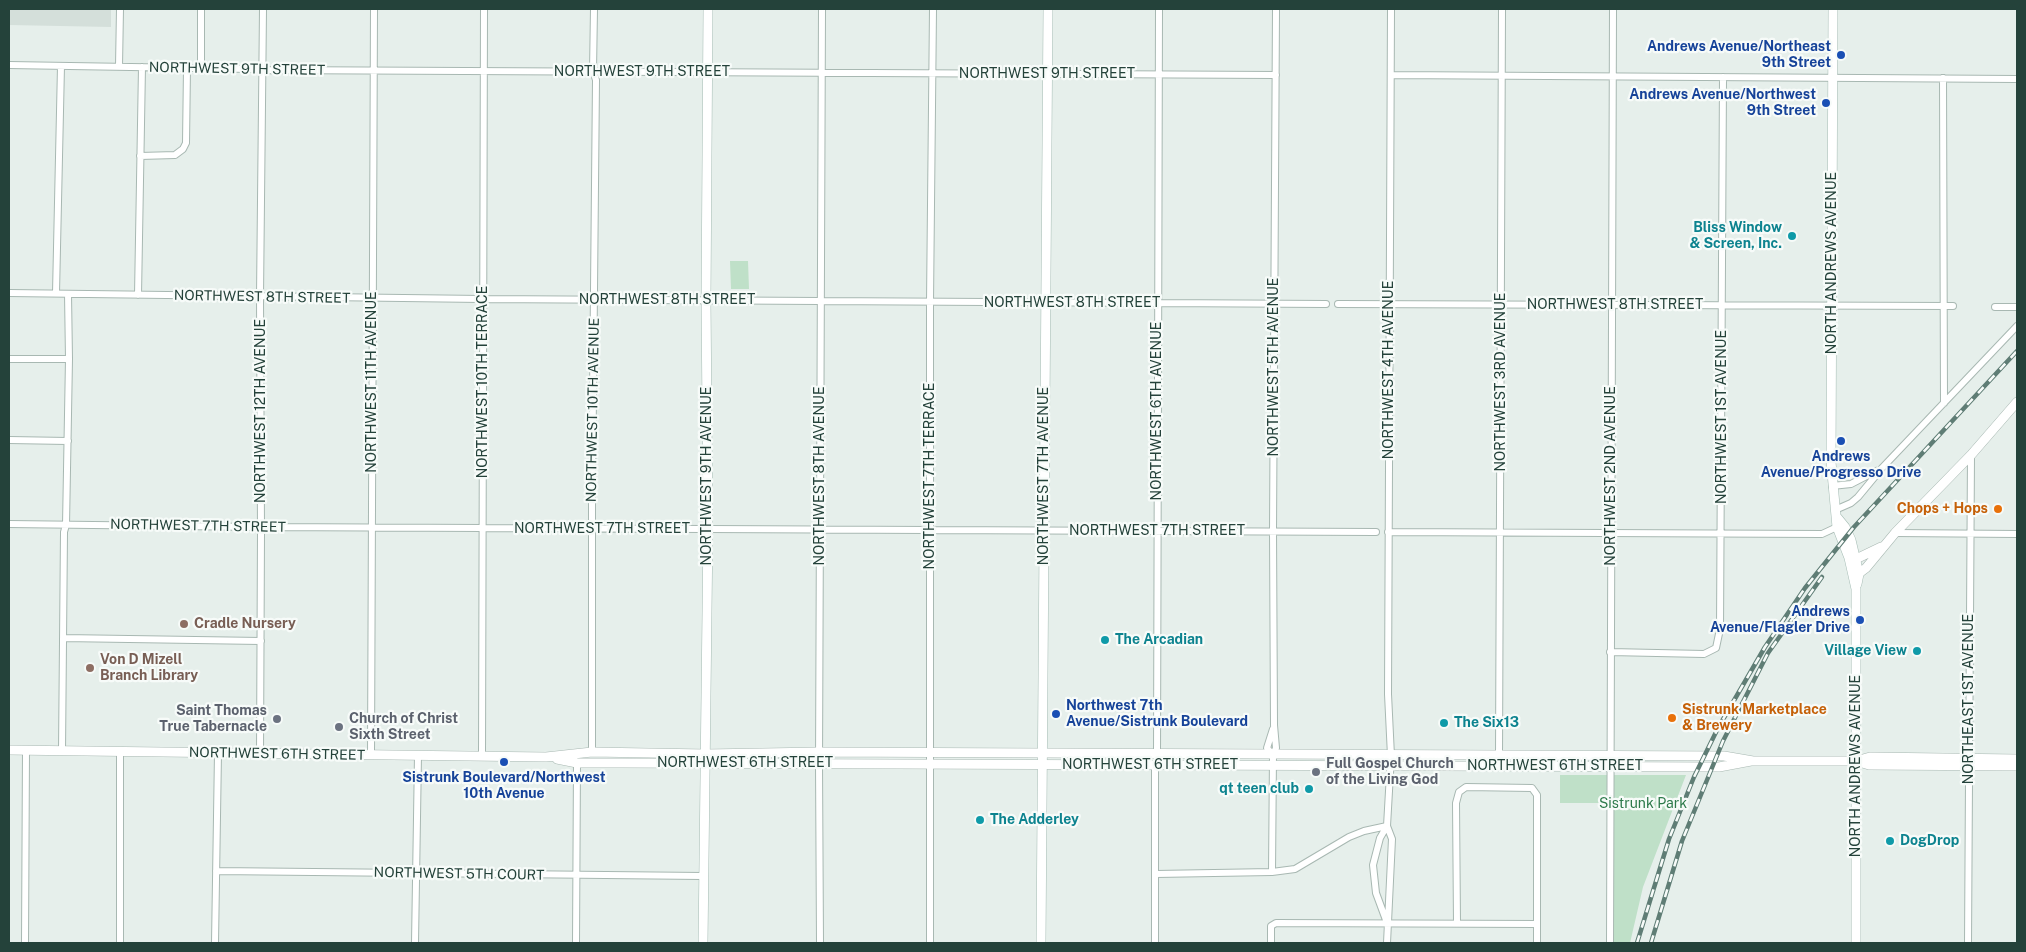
<!DOCTYPE html>
<html>
<head>
<meta charset="utf-8">
<style>
	body { margin:0 }
	#map { position:relative; width:2026px; height:952px; overflow:hidden; background:#e6efeb; font-family:"Public Sans",sans-serif }
	canvas { display:block }
	.frame { position:absolute; inset:0; border:10px solid #24423a; pointer-events:none }
</style>
</head>
<body>
<div id="map">
<canvas width="2026" height="952"></canvas>
<div class="frame"></div>
</div>
<script>
const ctx = document.querySelector('canvas').getContext('2d');
ctx.lineJoin = 'round';
function paint(path, color) { ctx.fillStyle = color; ctx.fill(path, 'evenodd'); }
const shape = rows => new Path2D(rows.map(r => 'M' + r).join(''));
function strokePath(path, color, width, dash) { ctx.strokeStyle = color; ctx.lineWidth = width; ctx.lineCap = dash ? 'butt' : 'round'; ctx.setLineDash(dash || []); ctx.stroke(path); }
function label(font, color, halo, rows, align = 'center') {
  ctx.font = font + ' "Public Sans",sans-serif'; ctx.lineWidth = 4.5; ctx.setLineDash([]); ctx.textBaseline = 'middle'; ctx.strokeStyle = halo; ctx.fillStyle = color; for (const [text, x, y, turn = 0] of rows) {
    ctx.save(); ctx.translate(x, y); ctx.rotate((+turn || 0) * Math.PI / 180); ctx.textAlign = isNaN(turn) ? turn : align; if (halo) ctx.strokeText(text, 0, 0); ctx.fillText(text, 0, 0); ctx.restore();
  }
}
const built = shape([
	[9,9,111,9,111,27,9,25]
]);
const green = shape([
	[730,261,748,261,749,289,731,289],
	[1560,775,1686,775,1643,887,1630,943,1612,943,1614,803,1560,803]
]);
const minor = shape([
	[201,9,201,68],
	[9,65,252,69,263,70,1276,75],
	[119,66,120,9],
	[1391,75,2017,79],
	[1943,78,1944,403],
	[140,156,175,155,183,149,186,143,187,68],
	[9,293,482,299,1326,304],
	[56,293,61,66],
	[138,295,142,67],
	[1338,304,1953,306],
	[1995,307,2017,307],
	[9,359,69,359],
	[9,440,68,441],
	[1832,486,1851,484,1876,471],
	[1835,510,1851,503,1858,497,1882,468,2017,326],
	[9,524,261,527,1376,532],
	[1388,532,1822,534,1837,527],
	[1895,533,2017,534],
	[63,638,261,641],
	[1610,652,1704,654,1716,648,1720,629,1723,77],
	[62,751,64,532,66,525,69,359,68,294],
	[592,752,592,499,596,80,593,71,594,9],
	[260,753,261,533,260,296,263,9],
	[1157,754,1159,9],
	[371,755,374,9],
	[1273,755,1267,748,1273,729],
	[1499,755,1502,9],
	[482,756,484,9],
	[216,871,703,876],
	[1272,872,1273,755,1276,748,1274,725,1273,531,1276,9],
	[1156,874,1272,872,1295,869,1349,837,1364,831,1387,826],
	[1386,920,1376,893,1373,865,1380,838,1387,826],
	[1457,923,1456,803,1459,792,1466,787,1532,788,1537,795,1537,943],
	[25,943,26,750],
	[120,943,120,752],
	[215,943,218,753],
	[415,943,418,755],
	[576,943,577,763],
	[820,943,819,764,822,9],
	[930,943,930,302,933,9],
	[1155,943,1155,765],
	[1271,943,1271,926,1276,923,1537,924],
	[1387,943,1392,839,1387,826,1391,756,1388,694,1391,9],
	[1610,943,1613,9],
	[1968,943,1971,455]
]);
const tertiary = shape([
	[1856,559,1881,547],
	[1854,577,1866,568,1895,533,1971,455,2017,402],
	[9,750,546,757,592,752,706,754,819,752,1724,756,1753,761,1856,761,1870,757,2017,759],
	[557,759,577,763,622,763,1719,767,1751,761],
	[1856,761,1869,765,2017,766]
]);
const secondary = shape([
	[1833,9,1831,462,1837,527,1849,558,1856,589,1856,943],
	[1836,516,1845,527,1851,540,1859,574,1857,584],
	[703,943,708,529,706,300,708,9],
	[1041,943,1048,9]
]);
const rail = shape([
	[1637,943,1669,839,1694,777,1718,728,1765,647,1805,588,1854,527,2017,351],
	[1651,943,1682,841,1723,741,1768,653,1822,577]
]);
const markers = [
	[1841,55,5,"#1a4fb4"],
	[1826,103,5,"#1a4fb4"],
	[1792,236,5,"#0f9aa8"],
	[1841,441,5,"#1a4fb4"],
	[1998,509,5,"#e8710a"],
	[1860,620,5,"#1a4fb4"],
	[184,624,5,"#8d6e63"],
	[1105,640,5,"#0f9aa8"],
	[1917,651,5,"#0f9aa8"],
	[90,668,5,"#8d6e63"],
	[1056,714,5,"#1a4fb4"],
	[1672,718,5,"#e8710a"],
	[277,719,5,"#6b7280"],
	[1444,723,5,"#0f9aa8"],
	[339,727,5,"#6b7280"],
	[504,762,5,"#1a4fb4"],
	[1316,772,5,"#6b7280"],
	[1309,789,5,"#0f9aa8"],
	[980,820,5,"#0f9aa8"],
	[1890,841,5,"#0f9aa8"]
];
const transitNames = [
	["Andrews Avenue/Northeast",1831,47],
	["9th Street",1831,63],
	["Andrews Avenue/Northwest",1816,95],
	["9th Street",1816,111],
	["Andrews",1841,457,"center"],
	["Avenue/Progresso Drive",1841,473,"center"],
	["Andrews",1850,612],
	["Avenue/Flagler Drive",1850,628],
	["Northwest 7th",1066,706,"left"],
	["Avenue/Sistrunk Boulevard",1066,722,"left"],
	["Sistrunk Boulevard/Northwest",504,778,"center"],
	["10th Avenue",504,794,"center"]
];
const streetNames = [
	["NORTHWEST 9TH STREET",237,69,1],
	["NORTHWEST 9TH STREET",642,72],
	["NORTHWEST 9TH STREET",1047,74],
	["NORTH ANDREWS AVENUE",1832,263,-90],
	["NORTHWEST 8TH STREET",262,297,1],
	["NORTHWEST 8TH STREET",667,300],
	["NORTHWEST 8TH STREET",1072,303],
	["NORTHWEST 8TH STREET",1615,305],
	["NORTHWEST 5TH AVENUE",1274,367,-90],
	["NORTHWEST 4TH AVENUE",1389,370,-90],
	["NORTHWEST 11TH AVENUE",372,382,-90],
	["NORTHWEST 10TH TERRACE",483,382,-90],
	["NORTHWEST 3RD AVENUE",1501,382,-90],
	["NORTHWEST 10TH AVENUE",593,410,-89],
	["NORTHWEST 12TH AVENUE",261,411,-90],
	["NORTHWEST 6TH AVENUE",1157,411,-90],
	["NORTHWEST 1ST AVENUE",1722,417,-90],
	["NORTHWEST 9TH AVENUE",707,476,-90],
	["NORTHWEST 8TH AVENUE",820,476,-90],
	["NORTHWEST 7TH TERRACE",930,476,-90],
	["NORTHWEST 7TH AVENUE",1044,476,-90],
	["NORTHWEST 2ND AVENUE",1611,476,-90],
	["NORTHWEST 7TH STREET",198,526,1],
	["NORTHWEST 7TH STREET",602,529],
	["NORTHWEST 7TH STREET",1157,531],
	["NORTHEAST 1ST AVENUE",1969,699,-90],
	["NORTHWEST 6TH STREET",277,754,1],
	["NORTHWEST 6TH STREET",745,763],
	["NORTHWEST 6TH STREET",1150,765],
	["NORTHWEST 6TH STREET",1555,766],
	["NORTH ANDREWS AVENUE",1856,766,-90],
	["NORTHWEST 5TH COURT",459,874,1]
];
const cultureNames = [
	["Bliss Window",1782,228,"right"],
	["& Screen, Inc.",1782,244,"right"],
	["The Arcadian",1115,640],
	["Village View",1907,651,"right"],
	["The Six13",1454,723],
	["qt teen club",1299,789,"right"],
	["The Adderley",990,820],
	["DogDrop",1900,841]
];
const foodNames = [
	["Chops + Hops",1988,509],
	["Sistrunk Marketplace",1682,710,"left"],
	["& Brewery",1682,726,"left"]
];
const educationNames = [
	["Cradle Nursery",194,624],
	["Von D Mizell",100,660],
	["Branch Library",100,676]
];
const worshipNames = [
	["Saint Thomas",267,711,"right"],
	["True Tabernacle",267,727,"right"],
	["Church of Christ",349,719],
	["Sixth Street",349,735],
	["Full Gospel Church",1326,764],
	["of the Living God",1326,780]
];
const parkNames = [
	["Sistrunk Park",1643,804]
];
paint(built, '#d4dfda');
paint(green, '#bfe0c8');
strokePath(minor, '#a8b8b2', 8);
strokePath(tertiary, '#a8b8b2', 10);
strokePath(secondary, '#a4bbb3', 10);
strokePath(minor, '#fff', 6);
strokePath(tertiary, '#fff', 9);
strokePath(secondary, '#fff', 9);
strokePath(rail, '#5f7d75', 4.5);
strokePath(rail, '#f7fbf9', 2.5, [8]);
for (const [x, y, r, color] of markers) { const dot = new Path2D(); dot.arc(x, y, r, 0, 2 * Math.PI); ctx.fillStyle = color; ctx.fill(dot); strokePath(dot, '#f7fbf9', 2); }
label('bold 14px', '#164399', '#f7fbf9', transitNames, 'right');
label('14px', '#24423a', '#f7fbf9', streetNames);
label('bold 14px', '#0d838f', '#f7fbf9', cultureNames, 'left');
label('bold 14px', '#c56008', '#f7fbf9', foodNames, 'right');
label('bold 14px', '#785e54', '#f7fbf9', educationNames, 'left');
label('bold 14px', '#5b616d', '#f7fbf9', worshipNames, 'left');
label('14px', '#2d7a4b', '#f7fbf9', parkNames);
</script>
</body>
</html>
